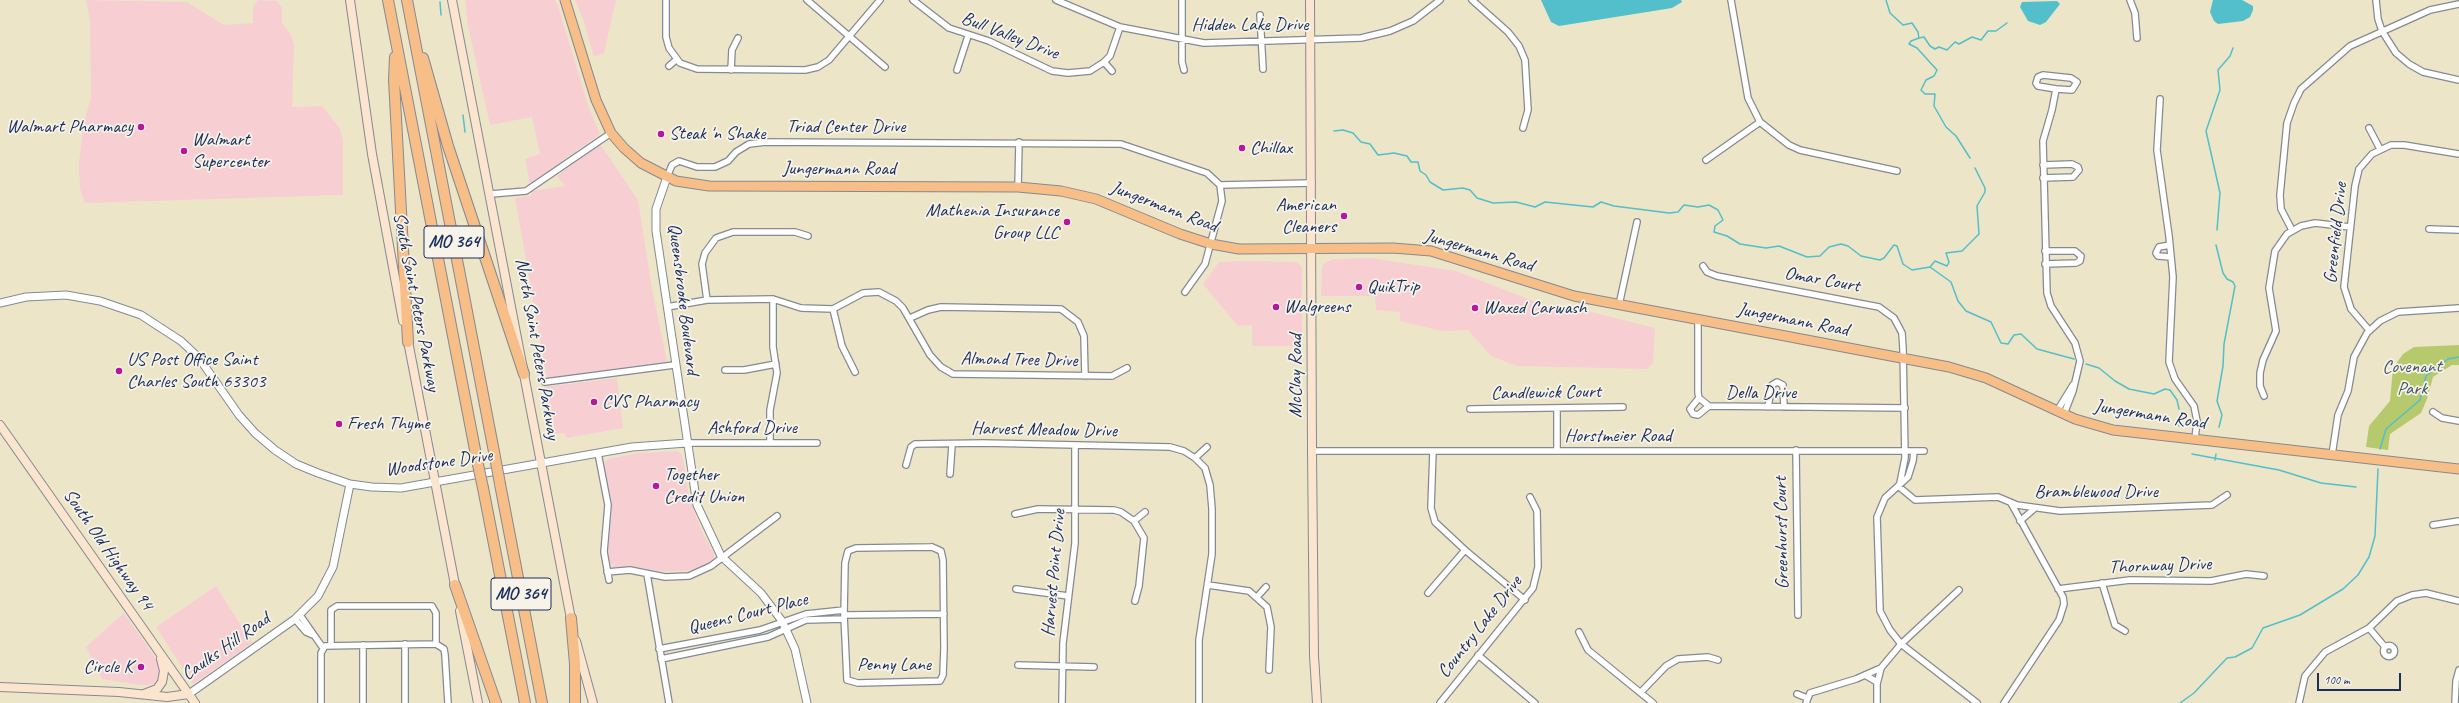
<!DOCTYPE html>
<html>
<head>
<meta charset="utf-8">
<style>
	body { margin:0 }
	#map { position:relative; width:2459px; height:703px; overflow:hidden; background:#ede5c8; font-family:Caveat,sans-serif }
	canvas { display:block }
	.scale { position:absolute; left:2317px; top:673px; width:84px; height:18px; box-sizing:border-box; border:2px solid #1b2f5e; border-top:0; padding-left:5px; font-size:12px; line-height:14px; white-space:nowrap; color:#1b2f5e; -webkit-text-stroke:3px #f7f3e8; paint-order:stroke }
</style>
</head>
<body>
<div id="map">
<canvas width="2459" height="703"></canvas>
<div class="scale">100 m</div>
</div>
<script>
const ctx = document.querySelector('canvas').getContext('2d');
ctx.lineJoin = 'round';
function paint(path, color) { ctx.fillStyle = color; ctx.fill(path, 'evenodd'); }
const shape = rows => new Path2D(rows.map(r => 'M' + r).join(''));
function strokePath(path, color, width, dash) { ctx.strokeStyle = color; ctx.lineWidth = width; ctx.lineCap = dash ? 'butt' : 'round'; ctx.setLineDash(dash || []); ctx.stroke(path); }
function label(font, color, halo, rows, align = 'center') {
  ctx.font = font + ' Caveat,sans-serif'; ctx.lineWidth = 3.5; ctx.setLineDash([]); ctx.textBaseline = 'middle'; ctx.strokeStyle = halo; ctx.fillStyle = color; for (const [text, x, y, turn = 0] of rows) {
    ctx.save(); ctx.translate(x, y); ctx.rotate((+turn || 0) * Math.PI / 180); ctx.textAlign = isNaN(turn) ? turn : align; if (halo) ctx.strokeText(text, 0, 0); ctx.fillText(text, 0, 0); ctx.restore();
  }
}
const built = shape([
	[86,0,187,2,224,25,253,23,253,7,258,0,277,1,282,8,282,23,290,33,294,44,292,107,322,106,339,127,343,139,343,195,85,203,80,189,79,164,83,125,91,98,90,21],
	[465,0,555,0,558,6,589,108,600,134,530,184,525,159,540,154,532,117,490,125,468,26],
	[575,0,616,0,604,53,594,57,584,22],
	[600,144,638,200,652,289,667,361,547,379,515,198,531,196,532,191,565,186,557,176],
	[1371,258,1456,271,1541,304,1587,311,1655,328,1653,363,1647,369,1517,366,1491,356,1468,330,1442,331,1400,321,1400,312,1376,310,1375,296,1321,296,1322,266,1325,263,1333,259],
	[1246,261,1297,262,1302,267,1302,342,1297,346,1252,346,1252,325,1238,326,1203,284,1219,262],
	[617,378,623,428,567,438,564,433,550,434,544,387],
	[677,451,682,454,689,497,703,534,714,553,714,559,698,569,683,571,658,571,639,567,615,567,610,564,608,555,612,504,604,464,608,459,638,453],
	[216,586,252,643,193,684,156,627],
	[124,613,159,663,161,675,157,684,140,685,102,679,86,647]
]);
const green = shape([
	[2459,345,2459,365,2452,365,2433,377,2427,399,2421,413,2390,434,2388,450,2366,447,2369,426,2390,401,2393,368,2403,354,2414,347]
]);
const water = shape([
	[1541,0,1681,0,1682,2,1672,8,1559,26,1551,22],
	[2213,0,2242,0,2253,6,2253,10,2250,17,2243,21,2218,24,2214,21,2210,12],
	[2057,1,2060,4,2046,22,2040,25,2028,21,2020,7,2022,2]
]);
const stream = shape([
	[1886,0,1890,13,1903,25,1912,23,1918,32,1919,38,1911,41,1909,44,1917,48,1937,70,1934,76,1926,80,1921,90,1925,94,1935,94,1934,106,1946,127,1956,136,1970,158],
	[440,2,441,15],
	[1919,38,1924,37,1930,46,1935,49,1939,47,1947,50,1955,42,1959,44,1972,37,1981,40,1988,31,1996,31,2007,23],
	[463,115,465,132],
	[1334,131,1343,130,1353,133,1361,142,1370,144,1378,155,1394,153,1407,156,1411,162,1418,162,1420,171,1426,175,1430,182,1443,190,1463,188,1470,190,1477,198,1493,203,1516,202,1535,207,1545,202,1593,207,1601,202,1614,206,1669,213,1678,212,1684,205,1698,207,1709,205,1718,210,1723,220,1715,226,1714,232,1727,236,1740,244,1766,248,1779,246,1807,257,1820,256,1829,247,1841,244,1848,246,1861,256,1880,260,1884,258,1894,245,1897,246,1903,264,1912,270,1930,267],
	[1975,168,1985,188,1985,192,1977,206,1979,234,1962,251,1946,253,1949,262,1947,266,1935,261,1930,267,1951,282,1958,301,1966,311,1991,322,2001,343,2008,344,2014,335,2021,334,2037,349,2074,359],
	[2217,230,2220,193,2206,131,2220,90,2218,70,2230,56,2233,48],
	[2216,245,2223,273,2227,279,2233,282,2235,286,2224,344,2223,366,2217,401,2222,415,2219,427],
	[2086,364,2099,368,2115,381,2129,389,2154,394,2165,389,2170,390,2177,400,2179,409],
	[2179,417,2179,426],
	[2380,449,2386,429,2420,400,2426,376,2448,359,2459,357],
	[2192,454,2279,470,2321,483,2356,487],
	[2215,460,2216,454],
	[2180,703,2194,693,2227,658,2235,657,2252,648,2263,628,2300,615,2343,589,2358,575,2369,557,2375,536,2378,469]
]);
const minor = shape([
	[666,0,666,37,669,48,680,63,697,69,805,70,818,67,829,60,880,0],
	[807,0,885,67],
	[913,0,949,28,989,41,1052,71,1068,73,1090,71,1104,62,1110,56,1120,27],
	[1056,0,1120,27,1204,43,1361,38,1390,31,1413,21,1440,0],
	[1182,0,1182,62,1184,70],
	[1472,0,1508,32,1519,46,1525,60,1528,110,1523,128],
	[1731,0,1748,98,1760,122,1789,145,1800,150,1897,171],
	[2130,0,2135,13,2137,38],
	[2376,0,2378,19,2382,31,2396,53,2409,64,2423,72,2459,80],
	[1260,15,1263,69],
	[1104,62,1112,71],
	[669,66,677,59],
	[731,70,732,50,738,38],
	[957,70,968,36],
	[2056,89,2038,86,2036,83,2038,77,2043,75,2071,78,2077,82,2072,90,2056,89,2052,110,2043,141,2047,293,2051,306,2075,343,2080,361,2073,391,2064,414],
	[2160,99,2157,150,2169,236,2173,277,2169,362,2175,379,2194,406,2197,421,2195,439],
	[2369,128,2380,149],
	[1706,160,1760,122],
	[2043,165,2072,164,2078,167,2079,170,2073,177,2043,178],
	[667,177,672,165,679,161,697,167,715,167,728,161,736,152,749,144,766,142,1121,144,1207,173,1220,185,1222,201,1205,264,1185,292],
	[1220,185,1312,183],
	[1018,187,1019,142],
	[491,194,526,191,611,133],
	[2429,229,2459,230],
	[2292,230,2281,209,2280,195,2287,123,2294,103,2301,89,2350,46,2430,10,2459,4],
	[2170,245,2159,247,2156,253,2158,256,2171,257],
	[2045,251,2075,251,2081,256,2080,261,2076,263,2045,264],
	[1703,266,1707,272,1717,276,1879,307,1894,318,1902,333,1903,349,1905,458,1900,483],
	[707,300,702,264,705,253,716,238,733,232,795,232,808,236],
	[1619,305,1637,222],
	[667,307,707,300,773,299,801,308,833,309,863,293,879,292,896,301,903,308,930,355,941,367,953,374,1112,376,1127,368],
	[833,309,842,346,855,372],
	[910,318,928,310,941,307,1061,309,1078,322,1084,336,1085,376],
	[1698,320,1698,393,1699,398,1709,406,1905,408],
	[2369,330,2351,309,2344,287,2355,186,2359,169,2372,154,2391,145,2404,145,2459,154],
	[725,370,744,370,776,364],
	[545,382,674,365],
	[2264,396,2260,386,2260,373,2263,360,2276,331,2269,288,2275,251,2287,234,2301,226,2315,223,2350,227],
	[1699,398,1690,409,1693,414,1698,415,1709,406],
	[1768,407,1772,385,1777,382,1783,385,1784,407],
	[1557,408,1557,451],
	[1470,409,1623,407],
	[2057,411,2073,385],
	[2433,412,2442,418,2459,421],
	[687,443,817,443],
	[770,443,770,410,777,373,773,347,773,299],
	[1796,450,1798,615],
	[1312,451,1924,451],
	[1433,451,1431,508,1435,522,1465,550,1525,600],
	[1914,451,1913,461,1908,477,1885,498,1877,517,1880,611,1890,630,1901,644,1977,703],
	[598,453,608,505,604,552,609,580],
	[2332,455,2338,415,2348,391,2354,357,2367,333,2380,321,2398,312,2459,308],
	[1195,458,1207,447],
	[906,465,911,447,915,444,983,443,1170,447,1184,451,1195,458,1205,468,1210,485,1212,509,1212,554,1199,640,1199,703],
	[950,474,952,445],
	[1898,486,1915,500,1998,497,2017,505,2060,511,2212,505,2227,495],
	[1015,514,1038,509,1114,510,1121,512,1134,521,1144,538,1139,586,1135,601],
	[1134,521,1145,512],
	[2020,521,2034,509],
	[2433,525,2459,521],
	[932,547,941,551,943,560,944,648,943,675,940,681,858,683,847,680,844,615,845,563,848,551,856,548,932,547],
	[607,572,630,570,665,577,689,576,711,566,777,516],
	[647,574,669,703],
	[2102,583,2115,625,2125,631],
	[1208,585,1249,591,1267,607,1271,627,1269,670],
	[1016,589,1068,596],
	[2058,589,2130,580,2211,581,2246,574,2264,576],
	[1428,593,1465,550],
	[1257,597,1266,587],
	[300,615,323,648],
	[844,615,944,614],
	[295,619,306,632,313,635],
	[2369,628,2385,647],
	[1579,632,1588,650,1653,703],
	[331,644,331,610,337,606,432,606,436,613,436,644],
	[363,645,363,703],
	'2383.5 651a5.5 5.5 0 1 1 11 0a5.5 5.5 0 1 1-11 0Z',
	[659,649,760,630,806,614,844,610],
	[1478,655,1535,703],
	[661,659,768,637,806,620,844,619],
	[1018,665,1094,667],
	[1865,675,1877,682],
	[1641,692,1666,666,1678,659,1708,657,1718,660],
	[1797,694,1807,698],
	[321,703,321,653,325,646,436,644,444,649,445,655,448,703],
	[405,703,405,644],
	[1062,703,1063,643,1075,543,1075,445],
	[1440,703,1533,588,1538,567,1537,511,1530,497],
	[1806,703,1810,693,1856,679,1881,668],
	[1877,703,1877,684,1881,668,1901,644,1959,590],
	[2004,703,2059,620,2064,604,2063,597,2011,503],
	[2299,703,2305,676,2325,652,2369,628,2397,601,2412,595,2426,593,2459,601],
	[2455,703,2456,681,2459,670]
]);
const tertiary = shape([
	[667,177,656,209,656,231,697,505,721,556,761,593,782,621,795,649,807,703],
	[0,303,26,297,66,295,100,301,141,315,181,341,199,358,239,415,255,433,275,450,296,464,318,473,350,484,372,487,401,488,632,447,687,443],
	[189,694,295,619,318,596,333,567,350,484]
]);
const secondary = shape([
	[350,0,372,154,403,321],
	[452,0,572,624],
	[1310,0,1312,451,1314,656,1317,703],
	[407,336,456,590],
	[0,425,195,703],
	[460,611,478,703],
	[576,641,593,703],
	[0,687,119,692,167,697,189,694],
	[144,694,157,689,162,682,164,671,161,659]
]);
const primary = shape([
	[565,0,596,100,611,133,624,148,641,163,676,181,709,186,1018,187,1061,191,1096,199,1180,234,1211,244,1239,249,1393,248,1431,251,1574,296,1949,367,1986,378,2075,419,2113,430,2459,469]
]);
const motorway = shape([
	[388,0,477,460],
	[407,0,495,457],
	[395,57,394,80,408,342],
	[423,58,448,146,524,374],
	[500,484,542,703],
	[483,488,525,703],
	[455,585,496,703],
	[571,618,575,664,575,703]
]);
const motorwayBridge = shape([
	[495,457,500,484],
	[477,460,483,488]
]);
const markers = [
	[141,127,4,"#b5179e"],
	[661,134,4,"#b5179e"],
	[1242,148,4,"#b5179e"],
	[184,151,4,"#b5179e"],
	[1344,216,4,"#b5179e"],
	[1067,222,4,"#b5179e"],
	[1359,287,4,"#b5179e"],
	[1276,307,4,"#b5179e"],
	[1475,308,4,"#b5179e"],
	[119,371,4,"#b5179e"],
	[594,402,4,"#b5179e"],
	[339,424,4,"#b5179e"],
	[656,486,4,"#b5179e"],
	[141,667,4,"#b5179e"]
];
const shields = [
	[454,242,60],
	[521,594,60]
];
const shieldNames = [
	["MO 364",454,242],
	["MO 364",521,594]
];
const streetNames = [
	["Hidden Lake Drive",1250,25],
	["Bull Valley Drive",1010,36,21],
	["Triad Center Drive",846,127],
	["Jungermann Road",839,169],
	["Jungermann Road",1164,207,21],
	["Greenfield Drive",2336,233,-84],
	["Jungermann Road",1479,251,16],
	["Omar Court",1822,280,10],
	["Queensbrooke Boulevard",683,299,83],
	["South Saint Peters Parkway",416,302,79],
	["Jungermann Road",1793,320,11],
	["North Saint Peters Parkway",537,349,80],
	["Almond Tree Drive",1019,360,1],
	["McClay Road",1296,376,-90],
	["Candlewick Court",1546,393,-1],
	["Della Drive",1761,393],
	["Jungermann Road",2150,415,9],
	["Ashford Drive",752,428],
	["Harvest Meadow Drive",1044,430,1],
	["Horstmeier Road",1618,436],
	["Woodstone Drive",439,463,-8],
	["Bramblewood Drive",2096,492],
	["Greenhurst Court",1782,533,-91],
	["South Old Highway 94",108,550,55],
	["Thornway Drive",2160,566,-2],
	["Harvest Point Drive",1054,573,-85],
	["Queens Court Place",748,614,-14],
	["Country Lake Drive",1480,627,-52],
	["Caulks Hill Road",226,647,-35],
	["Penny Lane",894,665]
];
const poiNames = [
	["Walmart Pharmacy",133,127,"right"],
	["Steak 'n Shake",669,134],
	["Walmart",192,140],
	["Supercenter",192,162],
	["Chillax",1250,148],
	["American",1336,205,"right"],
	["Cleaners",1336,227,"right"],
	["Mathenia Insurance",1059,211,"right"],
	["Group LLC",1059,233,"right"],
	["QuikTrip",1367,287],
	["Walgreens",1284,307],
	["Waxed Carwash",1483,308],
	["US Post Office Saint",127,360],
	["Charles South 63303",127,382],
	["CVS Pharmacy",602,402],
	["Fresh Thyme",347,424],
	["Together",664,475],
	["Credit Union",664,497],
	["Circle K",133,667,"right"]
];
const parkNames = [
	["Covenant",2412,367],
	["Park",2412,389]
];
paint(built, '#f7cfd3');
paint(green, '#b6c96c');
paint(water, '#52bfca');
strokePath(stream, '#52bfca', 1.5);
strokePath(minor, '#848a93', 8);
strokePath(tertiary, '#848a93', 9);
strokePath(secondary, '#848a93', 10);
strokePath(primary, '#848a93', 11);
strokePath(motorway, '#848a93', 12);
strokePath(minor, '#fff', 5.5);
strokePath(tertiary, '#fff', 7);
strokePath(secondary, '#fce5cf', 8);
strokePath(primary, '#f7be88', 9);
strokePath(motorway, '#f7be88', 10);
strokePath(motorwayBridge, '#848a93', 12, []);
strokePath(motorwayBridge, '#f7be88', 10);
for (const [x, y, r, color] of markers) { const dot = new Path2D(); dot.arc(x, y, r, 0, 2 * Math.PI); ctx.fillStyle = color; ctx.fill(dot); strokePath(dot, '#f7f3e8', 1.5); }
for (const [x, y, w] of shields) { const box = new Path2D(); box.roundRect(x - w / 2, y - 16, w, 32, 3); ctx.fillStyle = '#f7f3e8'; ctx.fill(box); strokePath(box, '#1b2f5e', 1); }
label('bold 18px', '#1b2f5e', null, shieldNames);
label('19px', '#1b2f5e', '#f7f3e8', streetNames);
label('19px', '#1b2f5e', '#f7f3e8', poiNames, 'left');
label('19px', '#425662', '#f7f3e8', parkNames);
</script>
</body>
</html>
